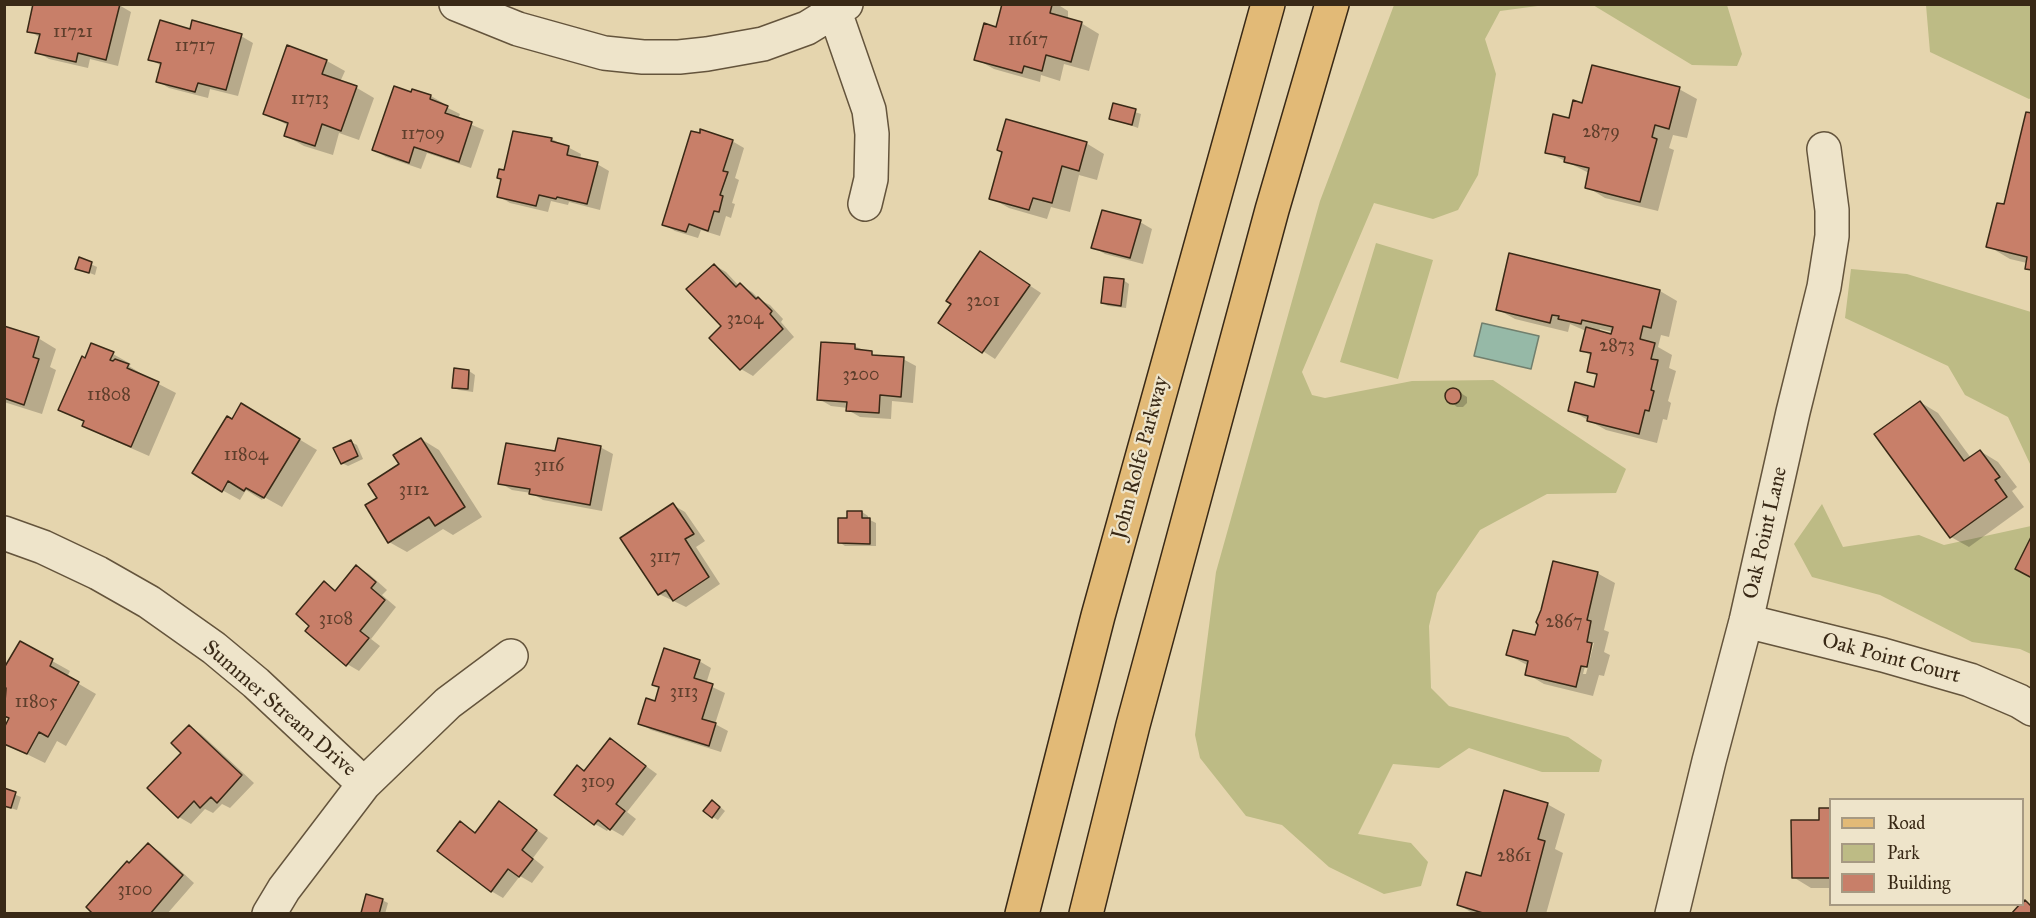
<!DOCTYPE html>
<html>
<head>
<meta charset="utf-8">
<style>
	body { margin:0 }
	#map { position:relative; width:2036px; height:918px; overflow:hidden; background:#e5d5ae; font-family:"IM FELL Great Primer",serif }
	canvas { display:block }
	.frame { position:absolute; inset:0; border:6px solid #392916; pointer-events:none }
	.legend { position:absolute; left:1829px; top:798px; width:195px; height:108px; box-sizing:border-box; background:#eee4ca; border:2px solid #a69982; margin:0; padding:8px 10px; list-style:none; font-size:18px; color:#392916 }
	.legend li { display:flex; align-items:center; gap:12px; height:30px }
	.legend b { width:30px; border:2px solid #a69982 }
</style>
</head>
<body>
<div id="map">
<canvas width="2036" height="918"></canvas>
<div class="frame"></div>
<ul class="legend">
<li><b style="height:8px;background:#e2ba77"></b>Road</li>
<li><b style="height:16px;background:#bdbb85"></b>Park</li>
<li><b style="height:16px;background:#c87f69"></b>Building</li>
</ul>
</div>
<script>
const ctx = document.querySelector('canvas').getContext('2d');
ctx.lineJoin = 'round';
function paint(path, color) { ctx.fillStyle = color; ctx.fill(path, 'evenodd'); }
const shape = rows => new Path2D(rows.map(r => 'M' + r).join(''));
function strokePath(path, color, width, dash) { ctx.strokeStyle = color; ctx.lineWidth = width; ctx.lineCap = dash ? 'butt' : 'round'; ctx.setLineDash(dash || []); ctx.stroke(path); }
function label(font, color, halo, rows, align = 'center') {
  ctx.font = font + ' "IM FELL Great Primer",serif'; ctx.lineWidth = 4.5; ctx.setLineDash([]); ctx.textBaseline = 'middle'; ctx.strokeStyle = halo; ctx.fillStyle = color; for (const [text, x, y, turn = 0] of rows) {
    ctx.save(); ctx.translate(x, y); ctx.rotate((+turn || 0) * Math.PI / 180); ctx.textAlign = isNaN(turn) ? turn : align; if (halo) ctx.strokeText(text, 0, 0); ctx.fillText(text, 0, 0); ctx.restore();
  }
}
const green = shape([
	[1394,5,1545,5,1500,11,1485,39,1496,74,1478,175,1458,210,1433,219,1374,203,1302,372,1312,395,1325,398,1412,381,1493,380,1626,469,1616,493,1547,494,1480,530,1437,593,1429,626,1431,688,1449,706,1568,737,1602,760,1599,772,1542,772,1469,748,1439,768,1393,764,1358,834,1411,843,1428,862,1421,886,1384,894,1329,867,1282,825,1246,816,1200,758,1195,735,1216,572,1320,201],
	[1593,5,1727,5,1742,54,1737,66,1692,65],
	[1926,5,2031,5,2031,98,2029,99,1930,52],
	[1376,243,1433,260,1398,379,1340,362],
	[1851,269,1907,274,2031,312,2031,466,2008,417,1965,395,1948,366,1845,318],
	[1822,504,1843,547,1919,535,1944,545,2031,526,2031,654,2020,649,1972,642,1880,595,1812,577,1794,544]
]);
const water = shape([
	[1482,323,1539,336,1531,369,1474,356,1482,323]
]);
const shadow = shape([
	[1003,4,1057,4,1068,11,1068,20,1081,23,1099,34,1089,71,1064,64,1060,81,1041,75,1040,82,994,69,976,59,997,28],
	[119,5,131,12,118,66,90,59,88,68,49,59,37,52,41,38,29,31],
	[191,31,241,36,253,43,238,96,210,89,208,98,169,88,157,81,162,66,149,59],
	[288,47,327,61,345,71,340,82,357,88,374,98,359,140,339,133,333,155,304,146,286,136,289,126,265,113],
	[1679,89,1697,99,1687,138,1673,135,1669,148,1674,150,1658,211,1605,198,1587,187,1589,173,1547,152,1583,105],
	[413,90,431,96,443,103,442,105,460,114,458,119,484,130,471,168,427,153,421,169,386,157,374,150],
	[1114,105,1141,114,1138,128,1110,118],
	[2032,115,2032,271,2026,268,2027,263,2010,259,1988,246,2005,206],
	[514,132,552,139,581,154,580,160,597,164,609,171,600,210,569,202,568,205,551,201,548,212,510,203,498,196],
	[732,141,744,148,735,178,739,180,732,203,735,204,731,218,726,216,720,236,701,230,698,238,675,231,663,224],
	[1086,143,1104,154,1097,180,1079,175,1070,212,1051,207,1047,219,1009,208,991,198],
	[1140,222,1152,229,1143,264,1105,254,1093,247],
	[981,253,1041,293,995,359,940,323],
	[80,259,97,267,95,275,77,268],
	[714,265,726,272,739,286,740,285,752,292,760,300,770,305,783,319,781,322,794,337,753,376,741,369,723,326],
	[1123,280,1129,284,1126,308,1108,306,1102,303],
	[1660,291,1677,301,1669,337,1661,335,1658,347,1672,355,1669,368,1676,371,1668,401,1671,403,1667,420,1663,419,1657,443,1606,430,1570,410,1595,389,1598,376,1588,371,1592,356,1581,350,1586,331,1570,324,1568,332,1515,319,1497,309],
	[1600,329,1613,332,1612,335,1599,332],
	[4,328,38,338,56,349,50,367,56,370,42,414,4,402],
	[854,346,880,357,903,359,916,366,913,403,892,401,891,419,860,417,848,410,848,408,831,406,819,399],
	[113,354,131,364,129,366,145,376,145,377,176,393,149,456,101,435,83,425,85,422,60,409,85,360],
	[469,371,475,375,473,392,459,390,453,387],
	[1450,390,1456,390,1467,397,1467,403,1463,407,1457,407,1447,399,1447,393],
	[1920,402,1938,413,1971,458,1980,451,1998,462,2017,487,2012,491,2024,507,1969,547,1951,537,1876,434],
	[259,415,317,450,282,507,264,497,262,500,246,490,240,500,222,490,232,421],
	[421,439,439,450,482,517,453,535,443,529,407,552,389,542,401,465],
	[351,442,357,445,363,459,348,466,342,463],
	[600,447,613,454,602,511,543,500,531,493,512,490,500,483,556,453],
	[673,505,685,512,705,541,696,547,720,584,686,607,659,594],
	[862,512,868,516,868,519,876,523,876,546,845,546,839,542,849,519],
	[357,567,369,574,387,590,382,595,396,607,371,639,380,646,359,671,347,664,324,583,337,591],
	[1597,573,1615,583,1604,630,1609,632,1604,652,1610,655,1604,676,1599,675,1593,696,1544,684,1527,674,1529,666,1508,655,1536,637],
	[1591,643,1594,643,1586,674,1583,674],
	[20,643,70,671,67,677,96,694,66,746,57,741,45,763,4,743,11,718,4,714,4,694,8,688],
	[699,661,711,668,706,684,725,693,715,724,728,731,721,752,651,730,639,723,656,703,660,688,654,685],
	[189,727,201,734,254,783,230,808,222,804,213,813,205,809,191,824,179,817,183,752],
	[610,740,657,774,627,812,636,819,623,836,609,828,607,831,595,824,578,767,586,771],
	[4,790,21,797,17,810,4,806],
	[500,803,548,838,533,858,544,867,532,883,520,876,503,898,491,891,461,823,477,833],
	[1547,804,1565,814,1555,849,1563,853,1546,914,1474,914,1459,905],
	[718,805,725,811,718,820,713,817],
	[1820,809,1830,809,1830,888,1811,888,1793,877,1820,822],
	[148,845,160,852,194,883,167,914,95,914,130,865],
	[382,900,388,903,385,914,363,912]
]);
const building = shape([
	[33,4,120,4,106,60,78,53,76,62,35,53,40,34,27,32,33,4],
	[1002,4,1050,4,1052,5,1050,13,1082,22,1071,62,1046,55,1042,71,1024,66,1022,73,974,60,984,23,996,27,1002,4],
	[160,20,190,29,192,20,242,34,226,90,198,83,195,92,156,82,161,63,148,60,160,20],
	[287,45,327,60,322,74,357,86,341,131,322,124,315,146,284,136,288,123,263,114,287,45],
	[1592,65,1680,87,1669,129,1655,125,1652,137,1657,139,1640,202,1585,188,1589,168,1564,162,1565,157,1545,153,1553,114,1569,118,1573,100,1582,103,1592,65],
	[394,86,411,92,412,89,431,95,430,99,448,106,445,113,472,122,459,162,414,147,409,163,372,150,394,86],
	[1113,103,1136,109,1132,125,1109,119,1113,103],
	[2026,112,2032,113,2032,270,2025,269,2027,257,1986,247,1997,203,2004,204,2026,112],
	[1006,119,1087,142,1079,171,1062,166,1052,203,1033,198,1029,210,989,199,1002,152,997,150,1006,119],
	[700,129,733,140,723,171,728,172,720,195,723,196,719,212,714,211,708,231,689,224,686,232,662,225,691,131,700,133,700,129],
	[513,131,552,138,551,141,569,146,567,155,598,162,587,204,557,197,556,199,539,195,536,206,497,197,501,179,497,178,499,169,504,170,513,131],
	[1102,210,1141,220,1130,258,1091,248,1102,210],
	[980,251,1030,285,982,353,938,323,951,304,946,301,980,251],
	[1509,253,1660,290,1651,328,1643,326,1640,339,1655,343,1651,359,1658,360,1651,390,1654,391,1649,411,1645,410,1639,434,1587,421,1588,416,1568,411,1575,382,1594,387,1597,374,1587,372,1591,353,1580,351,1586,327,1611,334,1613,327,1582,320,1581,324,1558,319,1559,316,1552,315,1550,323,1496,310,1509,253],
	[79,257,92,262,89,273,75,269,79,257],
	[714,264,736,287,740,283,756,299,758,297,772,311,770,314,783,329,740,370,709,338,721,326,686,289,714,264],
	[1104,277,1124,279,1121,306,1101,303,1104,277],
	[4,326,39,337,33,357,39,359,24,405,4,398,4,326],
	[821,342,855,344,855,349,872,351,872,355,904,357,901,397,880,395,879,413,846,411,847,402,817,400,821,342],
	[91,343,114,352,110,360,113,361,115,359,129,364,127,368,159,382,131,447,82,426,84,421,58,410,82,356,85,358,91,343],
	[454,368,469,370,468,389,452,388,454,368],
	'1445 396a8 8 0 1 1 16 0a8 8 0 1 1-16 0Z',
	[1920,401,1964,461,1980,450,2000,477,1995,480,2007,497,1950,538,1874,434,1920,401],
	[241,403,300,439,264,498,246,488,244,491,228,481,222,492,192,473,227,416,232,419,241,403],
	[421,438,465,507,435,526,429,517,388,543,365,505,377,498,368,484,399,464,393,455,421,438],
	[558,438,601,446,590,505,529,494,530,489,498,484,506,443,555,451,558,438],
	[351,440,358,456,341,464,333,448,351,440],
	[673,503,694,534,685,539,709,577,673,601,666,590,658,595,620,538,673,503],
	[847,511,862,511,862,518,870,518,870,544,838,543,838,518,847,518,847,511],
	[2032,535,2032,578,2015,569,2032,535],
	[1553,561,1598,572,1587,620,1591,621,1587,642,1592,643,1587,667,1581,666,1576,687,1525,675,1528,661,1506,655,1513,630,1535,635,1538,625,1536,622,1541,610,1553,561],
	[356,565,376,582,371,588,385,600,360,631,369,638,346,666,305,631,309,626,296,614,324,581,335,591,356,565],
	[20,641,53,659,50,666,79,682,48,737,39,732,27,754,4,744,4,728,9,718,4,716,6,688,4,688,4,668,20,641],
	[664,648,700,660,694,678,713,684,702,719,716,723,709,746,638,724,646,698,655,701,659,687,652,685,664,648],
	[189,725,242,775,217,803,211,797,200,808,194,801,178,818,147,788,181,753,171,743,189,725],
	[610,738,646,766,616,804,625,811,610,830,598,820,594,825,554,795,577,765,584,771,610,738],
	[4,788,16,792,11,808,4,806,4,788],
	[1504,790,1548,803,1538,839,1545,841,1526,914,1486,914,1457,905,1466,872,1481,876,1504,790],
	[712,800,720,807,712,818,703,811,712,800],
	[499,801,537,830,522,850,533,859,519,877,508,869,491,892,437,851,460,821,475,833,499,801],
	[1819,808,1830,808,1830,878,1792,878,1791,820,1819,820,1819,808],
	[148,843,183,875,150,914,93,914,86,907,127,861,129,863,148,843],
	[366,894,383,899,379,914,361,913,366,894],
	[2025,900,2032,907,2032,914,2011,914,2020,904,2022,904,2025,900]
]);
const street = shape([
	[456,4,518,29,604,53,643,57,679,57,707,54,763,44,807,28,846,4],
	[835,12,869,110,872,134,871,179,865,204],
	[4,533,43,547,98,573,149,602,214,648,256,683,364,784],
	[1746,621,1883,655,1970,680,2019,701,2032,709],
	[269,914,284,889,364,784,448,703,511,656],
	[1672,914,1709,761,1746,621,1793,412,1824,287,1832,236,1832,210,1824,149]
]);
const primary = shape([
	[1022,914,1098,616,1268,4],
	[1086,914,1133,725,1272,210,1332,4]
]);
const numberNames = [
	["11721",73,33],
	["11617",1028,41],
	["11717",195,47],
	["11713",310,100],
	["2879",1601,133],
	["11709",423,135],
	["3201",983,302],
	["3204",745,320],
	["2873",1617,347],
	["3200",861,376],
	["11808",109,396],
	["11804",246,456],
	["3116",549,467],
	["3112",414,491],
	["3117",665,558],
	["3108",336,620],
	["2867",1564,623],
	["3113",684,693],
	["11805",36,703],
	["3109",598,783],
	["2861",1514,857],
	["3100",135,891]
];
const streetNames = [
	["John Rolfe Parkway",1141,458,-75],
	["Oak Point Lane",1766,533,-77],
	["Oak Point Court",1891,659,15],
	["Summer Stream Drive",279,709,41]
];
paint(green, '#bdbb85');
paint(water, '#96b9a7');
strokePath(water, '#717f6d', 1.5);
paint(shadow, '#0003');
paint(building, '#c87f69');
strokePath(building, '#392916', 1.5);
strokePath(street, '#64543c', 36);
strokePath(primary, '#392916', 36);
strokePath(street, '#eee4ca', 33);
strokePath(primary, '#e2ba77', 33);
label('18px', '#5d3e2b', null, numberNames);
label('21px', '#392916', '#eee4ca', streetNames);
</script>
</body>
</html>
